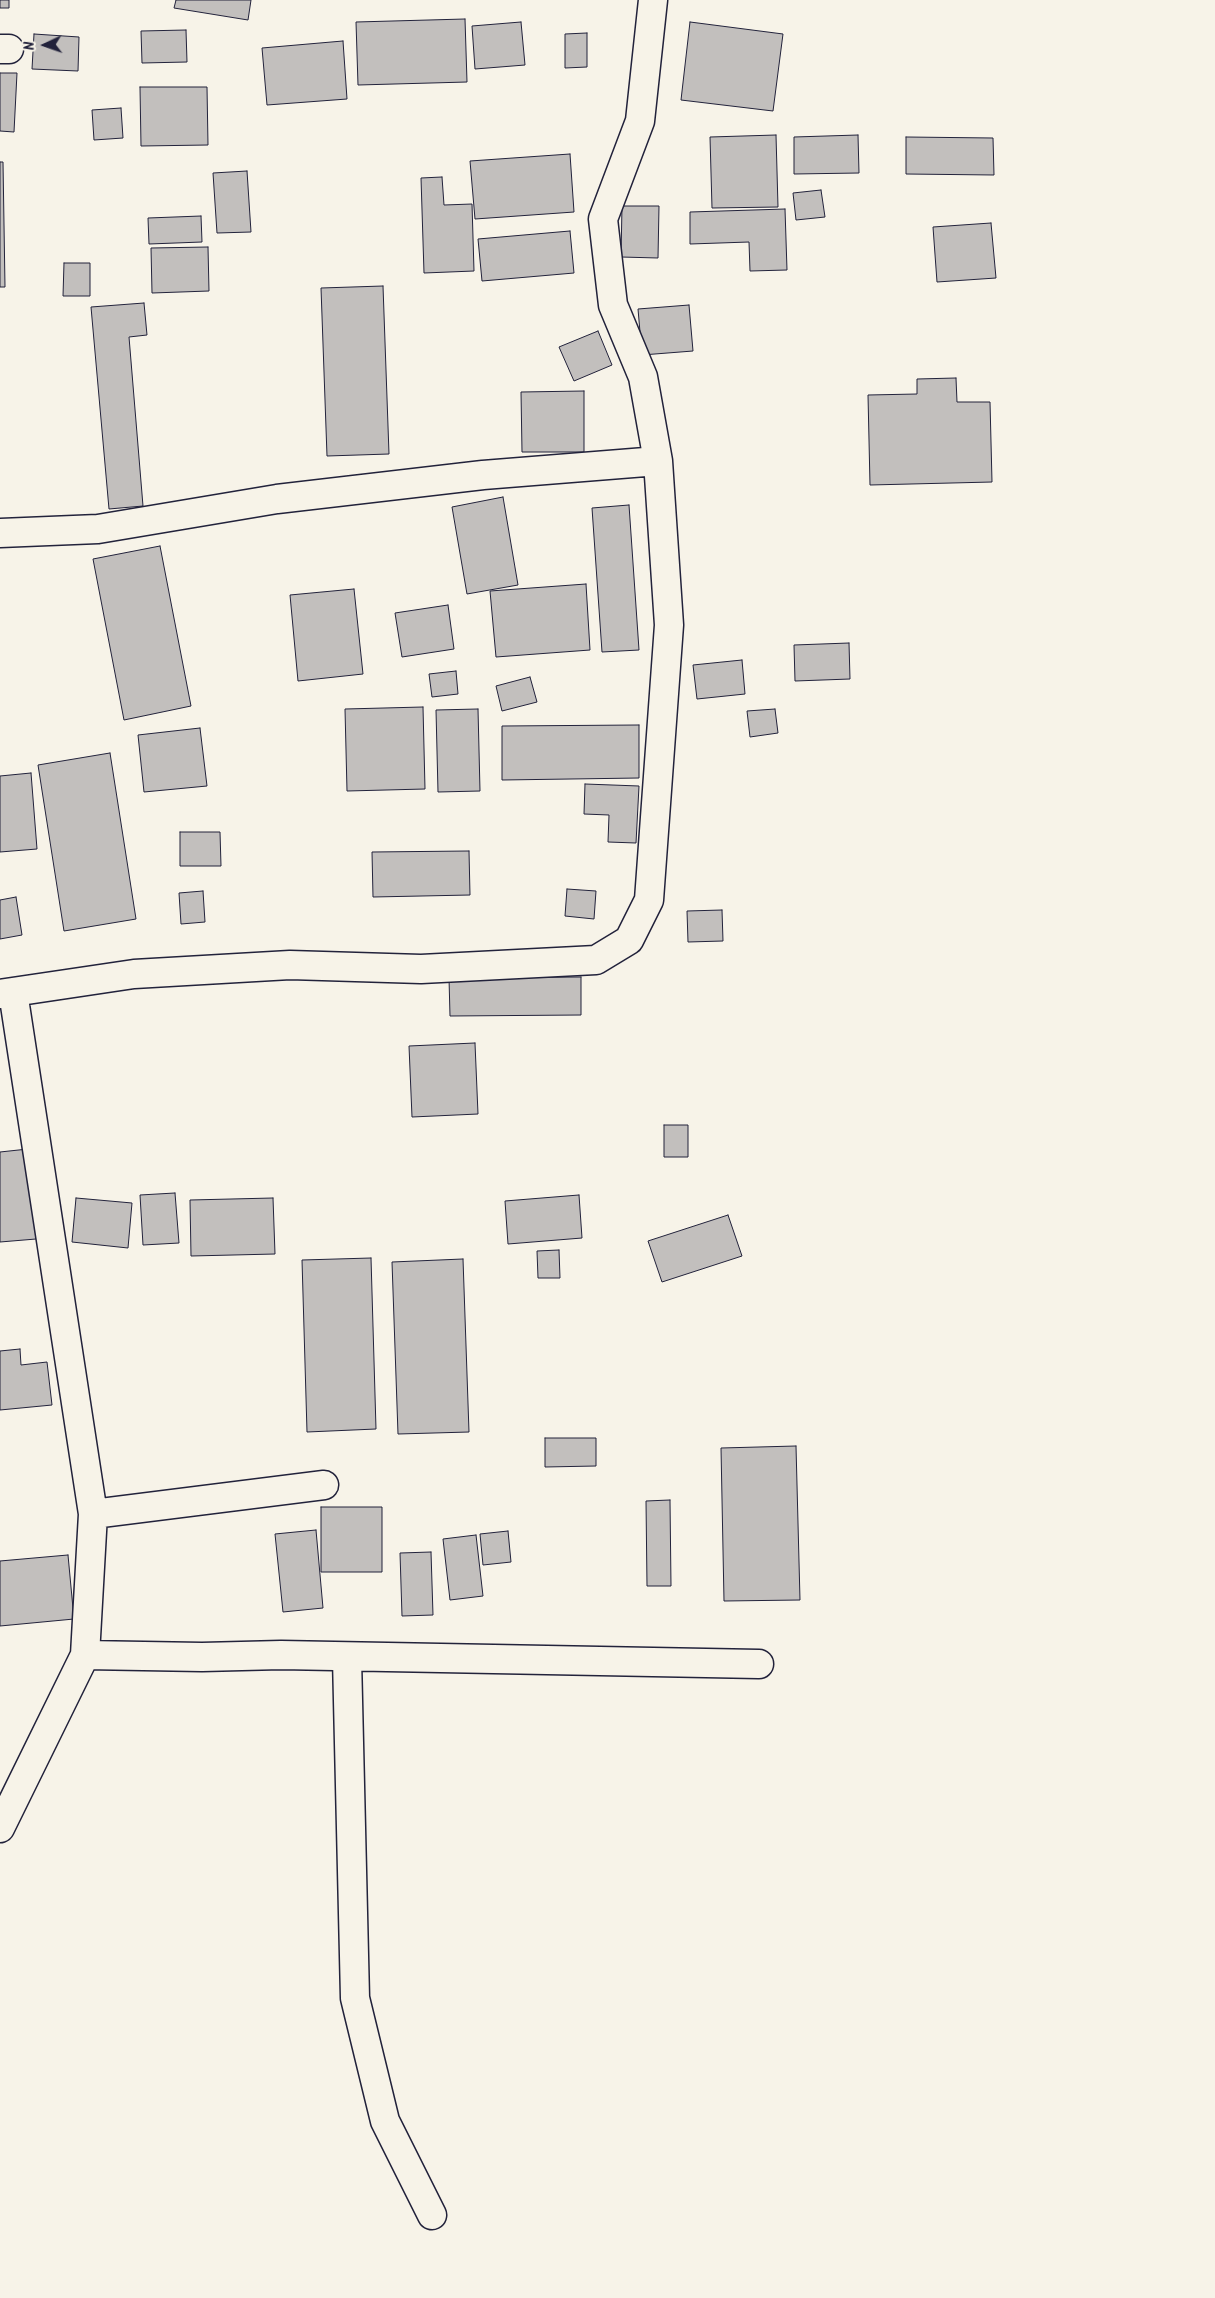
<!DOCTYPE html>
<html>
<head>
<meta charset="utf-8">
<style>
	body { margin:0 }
	#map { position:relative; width:1215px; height:2298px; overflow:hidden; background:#f7f3e8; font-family:Kalam,sans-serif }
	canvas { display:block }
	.north { position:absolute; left:20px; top:20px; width:50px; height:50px; -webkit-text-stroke:4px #f7f3e8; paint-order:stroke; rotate:267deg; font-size:14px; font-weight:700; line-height:20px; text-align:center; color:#22223b }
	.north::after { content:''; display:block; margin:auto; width:18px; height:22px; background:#22223b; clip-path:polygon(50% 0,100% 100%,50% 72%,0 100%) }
</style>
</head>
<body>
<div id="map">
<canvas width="1215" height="2298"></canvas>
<div class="north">N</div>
</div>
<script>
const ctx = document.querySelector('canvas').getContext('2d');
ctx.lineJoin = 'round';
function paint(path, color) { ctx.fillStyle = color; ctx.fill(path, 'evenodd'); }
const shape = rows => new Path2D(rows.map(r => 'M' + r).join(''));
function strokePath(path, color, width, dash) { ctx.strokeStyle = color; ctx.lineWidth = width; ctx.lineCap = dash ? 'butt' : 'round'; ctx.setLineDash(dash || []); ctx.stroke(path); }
const building = shape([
	[0,0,9,0,9,8,0,8,0,0],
	[176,0,251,0,248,20,174,8,176,0],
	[465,19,467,82,358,85,356,22,465,19],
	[521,22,525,65,475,69,472,26,521,22],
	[690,22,783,34,773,111,681,100,690,22],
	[186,30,187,62,142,63,141,31,186,30],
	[587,33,587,67,565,68,565,34,587,33],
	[34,34,79,37,78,71,32,69,34,34],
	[343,41,347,99,267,105,262,48,343,41],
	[0,73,17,73,14,132,0,131,0,73],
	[140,87,207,87,208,145,141,146,140,87],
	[121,108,123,138,94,140,92,110,121,108],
	[776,135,778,207,712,208,710,137,776,135],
	[858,135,859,173,794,174,794,137,858,135],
	[906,137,993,138,994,175,906,174,906,137],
	[570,154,574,212,475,219,470,161,570,154],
	[0,162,3,162,5,287,0,287,0,162],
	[247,171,251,232,217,233,213,173,247,171],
	[442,177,444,205,472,204,474,271,424,273,421,178,442,177],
	[821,190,825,217,796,220,793,193,821,190],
	[622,206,659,206,658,258,621,257,622,206],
	[785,209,787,270,750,271,749,242,690,244,690,212,785,209],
	[201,216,202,242,149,244,148,218,201,216],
	[991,223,996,278,937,282,933,227,991,223],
	[570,231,574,273,482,281,478,239,570,231],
	[208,247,209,291,152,293,151,248,208,247],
	[64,263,90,263,90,296,63,296,64,263],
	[383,286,389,454,327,456,321,288,383,286],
	[144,303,147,335,129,337,143,506,109,509,91,307,144,303],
	[689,305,693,351,642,355,638,309,689,305],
	[598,331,612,365,574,381,559,347,598,331],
	[956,378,957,402,990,402,992,482,870,485,868,395,917,394,917,379,956,378],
	[584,391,584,452,522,452,521,392,584,391],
	[503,497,518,585,467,594,452,507,503,497],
	[629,505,639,650,602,652,592,508,629,505],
	[160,546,191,706,124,720,93,559,160,546],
	[586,584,590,650,496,657,490,591,586,584],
	[354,589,363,674,298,681,290,595,354,589],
	[448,605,454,649,402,657,395,613,448,605],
	[849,643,850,679,795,681,794,645,849,643],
	[742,660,745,694,697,699,693,665,742,660],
	[456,671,458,694,432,697,429,674,456,671],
	[530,677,537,702,502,711,496,686,530,677],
	[423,707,425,789,347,791,345,709,423,707],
	[478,709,480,791,438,792,436,710,478,709],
	[775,709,778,733,750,737,747,711,775,709],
	[639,725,639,778,502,780,502,726,639,725],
	[200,728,207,786,144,792,138,735,200,728],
	[110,753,136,919,64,931,38,765,110,753],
	[31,773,37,849,0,852,0,776,31,773],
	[585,784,639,786,636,843,608,842,609,815,584,814,585,784],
	[180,832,220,832,221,866,180,866,180,832],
	[469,851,470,895,373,897,372,852,469,851],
	[567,889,596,891,594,919,565,916,567,889],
	[203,891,205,922,181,924,179,893,203,891],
	[16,897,22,935,0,939,0,900,16,897],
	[722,910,723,941,688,942,687,911,722,910],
	[581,977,581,1015,450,1016,449,978,581,977],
	[475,1043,478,1114,412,1117,409,1046,475,1043],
	[664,1125,688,1125,688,1157,664,1157,664,1125],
	[28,1149,36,1239,0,1242,0,1152,28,1149],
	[175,1193,179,1243,143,1245,140,1195,175,1193],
	[579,1195,582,1238,508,1244,505,1201,579,1195],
	[76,1198,132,1203,128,1248,72,1242,76,1198],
	[273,1198,275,1254,191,1256,190,1200,273,1198],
	[728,1215,742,1256,662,1282,648,1241,728,1215],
	[559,1250,560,1278,538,1278,537,1251,559,1250],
	[371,1258,376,1429,307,1432,302,1260,371,1258],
	[463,1259,469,1432,398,1434,392,1262,463,1259],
	[20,1349,21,1365,47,1362,52,1405,0,1410,0,1351,20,1349],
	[545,1438,596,1438,596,1466,545,1467,545,1438],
	[796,1446,800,1600,724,1601,721,1448,796,1446],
	[670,1500,671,1586,647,1586,646,1501,670,1500],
	[321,1507,382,1507,382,1572,321,1572,321,1507],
	[316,1530,323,1608,283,1612,275,1534,316,1530],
	[508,1531,511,1562,483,1565,480,1534,508,1531],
	[476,1535,483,1596,450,1600,443,1539,476,1535],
	[431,1552,433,1615,402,1616,400,1553,431,1552],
	[68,1555,74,1619,0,1626,0,1561,68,1555]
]);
const street = shape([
	[0,49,9,49],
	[0,533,98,529,277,499,483,475,658,461],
	[0,994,134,974,290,965,421,969,596,960,629,940,649,900,669,625,658,461,643,377,613,305,603,219,640,121,653,0],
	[93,1514,324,1485],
	[85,1655,202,1657,281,1655,759,1664],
	[347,1658,355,1998,385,2121,432,2215],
	[0,1828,85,1655,93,1514,13,992]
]);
paint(building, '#c2bfbd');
strokePath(building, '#22223b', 1);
strokePath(street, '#22223b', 31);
strokePath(street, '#f7f3e8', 28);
</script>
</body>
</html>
